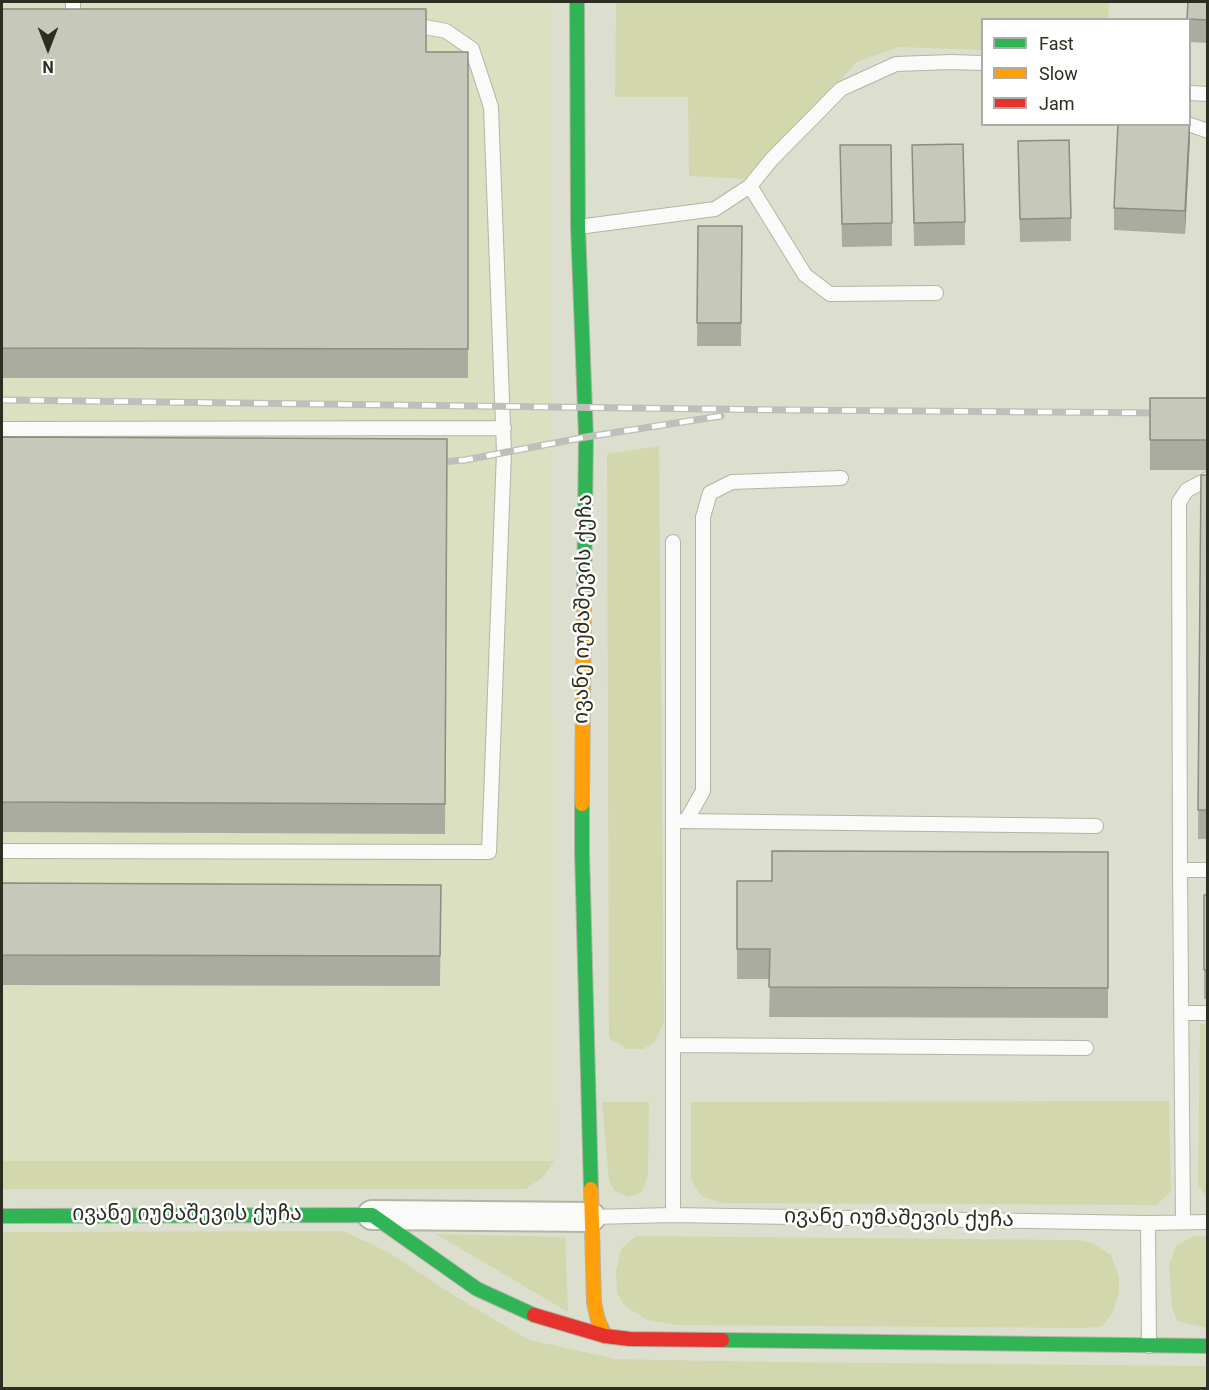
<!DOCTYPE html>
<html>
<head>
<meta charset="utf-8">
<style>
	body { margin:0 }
	#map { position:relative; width:1209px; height:1390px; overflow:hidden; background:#dddfce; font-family:Roboto,sans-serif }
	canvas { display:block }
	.frame { position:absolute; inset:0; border:3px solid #2c2e22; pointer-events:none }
	.legend { position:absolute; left:981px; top:18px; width:210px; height:108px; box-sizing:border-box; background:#fff; border:2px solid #ababa7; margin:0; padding:8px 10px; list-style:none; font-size:18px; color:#2c2e22 }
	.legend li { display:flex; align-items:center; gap:12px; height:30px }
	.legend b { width:30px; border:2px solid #ababa7 }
	.north { position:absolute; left:18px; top:18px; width:60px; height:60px; -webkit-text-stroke:4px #fff; paint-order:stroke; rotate:180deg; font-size:16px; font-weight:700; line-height:24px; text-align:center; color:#2c2e22 }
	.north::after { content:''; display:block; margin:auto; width:21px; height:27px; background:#2c2e22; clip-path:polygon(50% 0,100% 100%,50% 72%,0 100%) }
</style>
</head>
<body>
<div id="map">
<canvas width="1209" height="1390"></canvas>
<div class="frame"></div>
<ul class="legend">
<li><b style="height:8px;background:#30b455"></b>Fast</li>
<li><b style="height:8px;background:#ff9f0a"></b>Slow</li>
<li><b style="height:8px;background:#e5322d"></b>Jam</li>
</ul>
<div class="north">N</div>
</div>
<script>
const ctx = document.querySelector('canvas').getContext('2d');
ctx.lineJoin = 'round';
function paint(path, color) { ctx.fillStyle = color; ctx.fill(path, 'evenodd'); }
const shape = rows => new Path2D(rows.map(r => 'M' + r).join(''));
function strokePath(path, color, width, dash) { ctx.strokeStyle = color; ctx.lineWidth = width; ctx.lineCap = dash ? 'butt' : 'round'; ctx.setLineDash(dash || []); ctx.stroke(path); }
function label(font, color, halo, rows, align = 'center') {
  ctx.font = font + ' Roboto,"Noto Sans Georgian",sans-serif'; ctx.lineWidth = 5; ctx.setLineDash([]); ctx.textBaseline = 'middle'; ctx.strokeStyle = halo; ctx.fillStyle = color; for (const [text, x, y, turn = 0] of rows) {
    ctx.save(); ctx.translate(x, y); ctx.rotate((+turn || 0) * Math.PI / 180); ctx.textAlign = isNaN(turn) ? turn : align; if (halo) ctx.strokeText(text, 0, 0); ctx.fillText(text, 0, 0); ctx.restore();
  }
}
const built = shape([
	[2,2,551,2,554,1161,2,1161]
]);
const green = shape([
	[616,2,1109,2,1108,19,982,20,982,50,899,47,857,62,746,179,689,176,688,97,615,97],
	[659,446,664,1022,655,1042,643,1049,627,1049,609,1038,607,454],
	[1200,1024,1208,1024,1207,1197,1198,1185],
	[1169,1101,1171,1191,1157,1205,721,1203,701,1196,691,1179,691,1102],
	[602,1102,649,1102,648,1176,641,1193,627,1197,614,1190,609,1180],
	[2,1161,554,1161,544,1176,526,1189,2,1189],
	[343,1231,388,1252,453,1295,529,1340,616,1359,770,1362,1207,1366,1207,1388,2,1388,2,1232],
	[436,1234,565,1237,568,1312],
	[636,1236,1077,1240,1092,1243,1111,1255,1119,1277,1119,1293,1113,1313,1102,1326,1089,1328,677,1325,647,1320,625,1306,617,1293,616,1271,622,1248],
	[1193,1236,1207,1236,1207,1328,1177,1321,1172,1307,1169,1265,1176,1246]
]);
const lane = shape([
	[73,18,73,2],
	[1190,93,1208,94],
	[1188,124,1208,131],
	[750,186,805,275,830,294,936,293],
	[578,227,715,209,750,186,771,160,841,89,896,64,951,62,982,63],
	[2,429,504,428],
	[673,542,673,1215],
	[681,821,1096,826],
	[686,821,703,791,703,517,710,493,732,482,841,478],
	[2,851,489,852,504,452,491,107,472,49,446,31,409,24],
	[1180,870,1208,870],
	[1181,1013,1208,1013],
	[673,1045,1086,1048],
	[592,1217,673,1215,1148,1223,1208,1222],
	[1183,1222,1180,870,1179,502,1187,490,1208,479],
	[1148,1223,1149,1346]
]);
const street = shape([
	[372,1215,591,1217]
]);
const fast = shape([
	[577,2,578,227,586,437,584,595],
	[582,804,582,852,591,1189],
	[2,1216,372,1215,477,1289,534,1315],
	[722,1340,1208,1346]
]);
const slow = shape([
	[582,804,584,595],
	[591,1189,594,1303,598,1320,605,1336]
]);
const jam = shape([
	[534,1315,605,1336,630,1339,722,1340]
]);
const rail = shape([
	[2,400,787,410,1166,413],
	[431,463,465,460,586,437,721,416]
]);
const wall = shape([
	[1208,2,1208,43,1190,42,1190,20],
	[2,9,426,52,468,52,468,378,2,378],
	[1190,137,1185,234,1114,230,1114,208],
	[1018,141,1071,218,1071,241,1020,242],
	[840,145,892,223,892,246,842,247],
	[912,145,965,222,965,245,914,246],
	[698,226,742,226,741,346,697,346],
	[1150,398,1208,398,1208,470,1150,470],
	[2,437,447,439,445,834,2,832],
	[1201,475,1208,475,1208,839,1198,839],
	[1108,852,1108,1018,769,1017,770,979,737,979,737,881,772,881],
	[2,883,441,885,440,986,2,985],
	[1204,895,1208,895,1208,999,1204,999]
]);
const shadedWall = shape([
	[1190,115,1190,137,1185,234,1185,211]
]);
const building = shape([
	[1188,2,1208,2,1208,20,1187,19,1188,2],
	[2,9,426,9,426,52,468,52,468,349,2,348,2,9],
	[1190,115,1185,211,1114,208,1118,124,1190,124,1190,115],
	[1069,140,1071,218,1020,219,1018,141,1069,140],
	[963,144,965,222,914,223,912,145,963,144],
	[840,145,891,145,892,223,842,224,840,145],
	[698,226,742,226,741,323,697,323,698,226],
	[1150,398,1208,398,1208,440,1150,440,1150,398],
	[2,437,447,439,445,804,2,802,2,437],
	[1201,475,1208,475,1208,810,1198,810,1201,475],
	[772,851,1108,852,1108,988,769,987,770,949,737,949,737,881,772,881,772,851],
	[2,883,441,885,440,956,2,955,2,883],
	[1204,895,1208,895,1208,970,1204,970,1204,895]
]);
const streetNames = [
	["ივანე იუმაშევის ქუჩა",584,609,-89],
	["ივანე იუმაშევის ქუჩა",187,1215],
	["ივანე იუმაშევის ქუჩა",899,1219,1]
];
paint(built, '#dbe0c1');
paint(green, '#d2d7ae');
strokePath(lane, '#b2b4a6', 16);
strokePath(street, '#b2b4a6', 32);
strokePath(fast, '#b2b4a6', 16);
strokePath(slow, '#b2b4a6', 16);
strokePath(jam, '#b2b4a6', 16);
strokePath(lane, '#fafaf8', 14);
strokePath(street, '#fafaf8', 28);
strokePath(fast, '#30b455', 14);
strokePath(slow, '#ff9f0a', 14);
strokePath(jam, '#e5322d', 14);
strokePath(rail, '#bebfba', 7);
strokePath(rail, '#fff', 4.5, [14]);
paint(wall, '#aaaca0');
paint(shadedWall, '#8b8c82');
paint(building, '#c6c8ba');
strokePath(building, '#8b8c82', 1.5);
label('21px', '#2c2e22', '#fff', streetNames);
</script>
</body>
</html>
